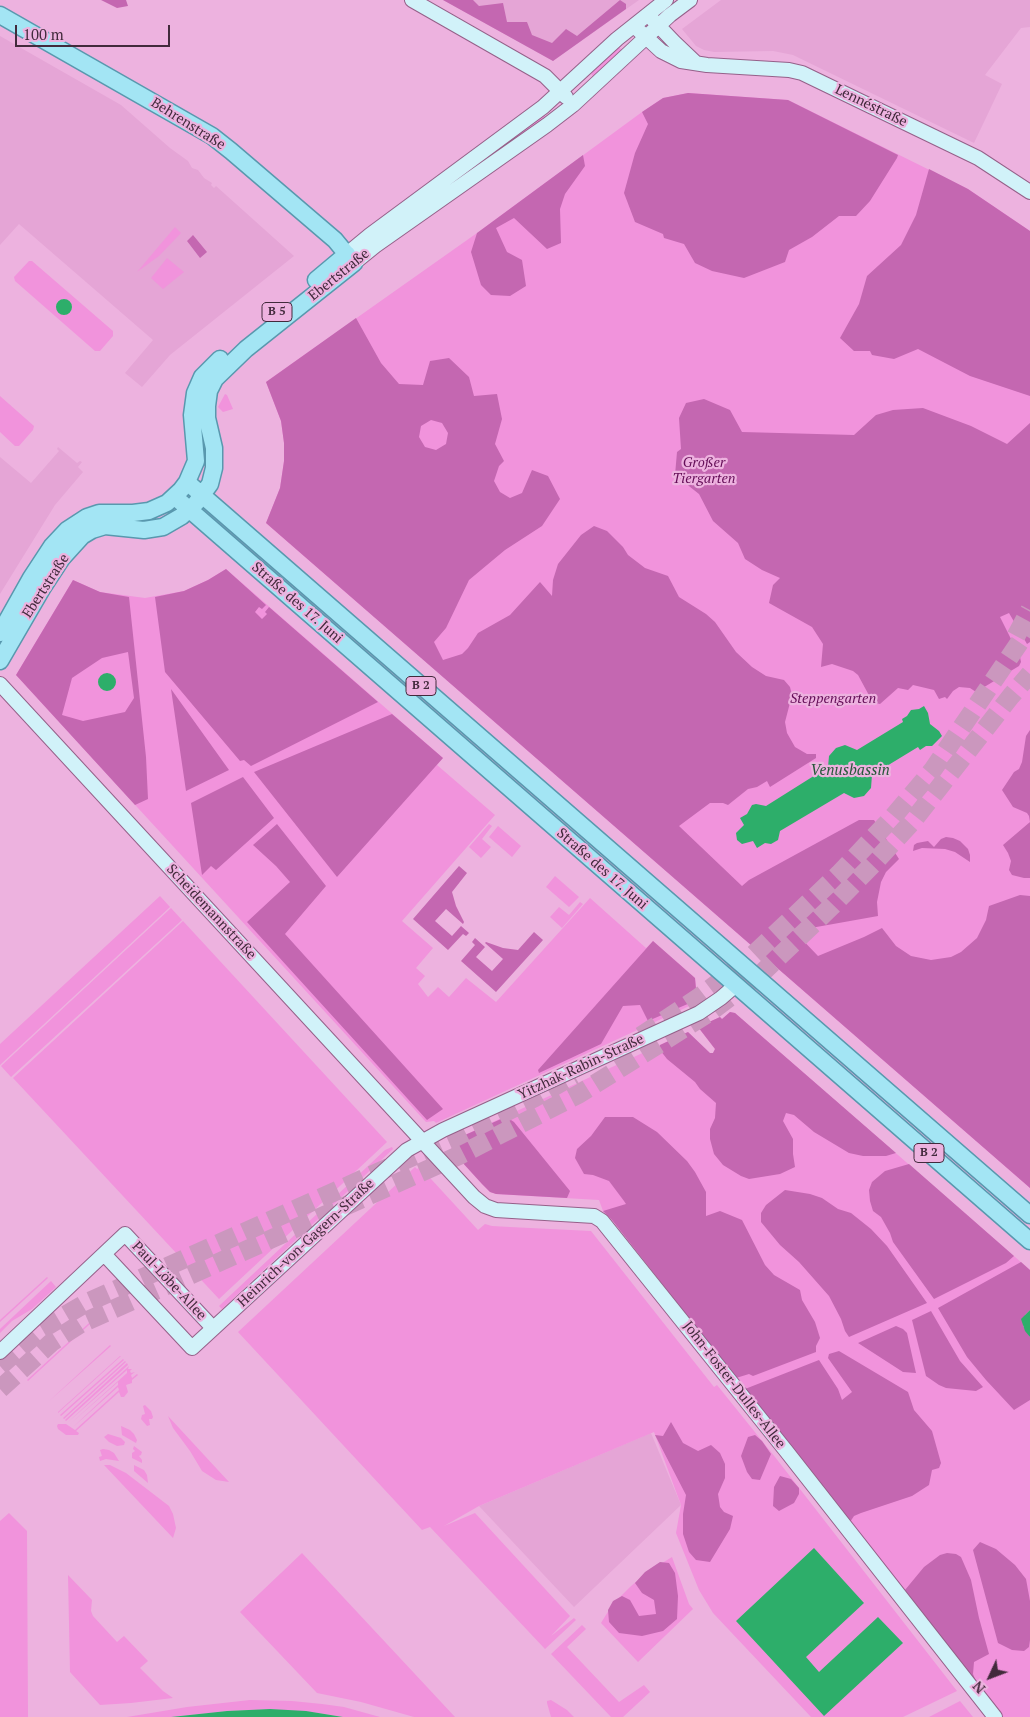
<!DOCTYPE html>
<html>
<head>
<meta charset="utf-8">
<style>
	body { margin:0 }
	#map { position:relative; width:1030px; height:1717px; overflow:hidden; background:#edb2df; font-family:"PT Serif",serif }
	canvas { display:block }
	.north { position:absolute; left:965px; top:1652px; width:50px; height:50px; -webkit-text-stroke:4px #edb2df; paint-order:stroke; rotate:227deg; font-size:14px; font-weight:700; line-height:20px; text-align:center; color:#422a3c }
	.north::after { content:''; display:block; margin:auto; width:18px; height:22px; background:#422a3c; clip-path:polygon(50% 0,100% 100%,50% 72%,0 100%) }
	.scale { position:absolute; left:15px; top:25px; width:155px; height:22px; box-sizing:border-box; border:2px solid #422a3c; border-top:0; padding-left:6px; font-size:15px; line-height:18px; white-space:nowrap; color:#422a3c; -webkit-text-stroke:4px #edb2df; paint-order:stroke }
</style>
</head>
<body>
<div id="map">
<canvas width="1030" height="1717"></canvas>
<div class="north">N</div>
<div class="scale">100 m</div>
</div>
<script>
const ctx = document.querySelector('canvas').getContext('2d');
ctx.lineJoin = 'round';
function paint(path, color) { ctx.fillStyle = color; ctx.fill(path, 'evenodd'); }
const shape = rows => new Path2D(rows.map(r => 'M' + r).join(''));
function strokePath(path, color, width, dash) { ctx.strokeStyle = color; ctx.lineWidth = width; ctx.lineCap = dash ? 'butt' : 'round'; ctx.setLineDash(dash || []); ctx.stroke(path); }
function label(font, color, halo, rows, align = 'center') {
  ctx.font = font + ' "PT Serif",serif'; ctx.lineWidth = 4.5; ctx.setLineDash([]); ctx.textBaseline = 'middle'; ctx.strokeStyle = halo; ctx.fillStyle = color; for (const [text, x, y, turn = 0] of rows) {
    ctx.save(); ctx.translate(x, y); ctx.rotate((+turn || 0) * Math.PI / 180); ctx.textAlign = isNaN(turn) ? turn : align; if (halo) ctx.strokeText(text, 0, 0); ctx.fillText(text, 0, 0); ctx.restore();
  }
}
const built = shape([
	[443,0,639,0,553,61],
	[721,0,1030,0,1030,27,1021,28,985,75,1002,84,974,143,793,55,773,51,714,52,704,50,696,46,682,29],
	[0,36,121,105,170,148,188,161,192,168,198,170,204,178,212,183,211,185,214,188,216,186,294,256,170,355,142,387,125,373,153,340,19,224,0,245],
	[58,447,77,463,80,461,82,462,78,467,83,472,55,505,0,594,0,457,31,483,59,451,57,449],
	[651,1433,681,1505,574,1607,479,1506]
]);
const green = shape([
	[619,47,622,50,594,77,591,74],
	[688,93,788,100,968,189,1030,231,1030,1188,266,523,280,488,284,461,284,443,281,421,266,382,477,233,642,112,663,98],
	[544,115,547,119,370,240],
	[175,227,181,233,159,256,137,272],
	[167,258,184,272,163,289,151,278],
	[29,261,32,261,113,331,113,336,100,351,95,351,15,281,14,277],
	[63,299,68,300,72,306,71,311,67,314,64,314,57,308,58,301],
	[225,394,227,395,233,409,223,412,218,407],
	[0,396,34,426,33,430,19,446,15,446,0,432],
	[226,569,443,758,437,765,495,815,402,921,433,948,416,968,425,976,418,984,428,997,438,987,449,997,466,978,496,1002,590,898,646,948,653,941,695,978,698,1002,436,1123,434,1121,426,1122,16,675,73,580,100,592,145,598,184,591,208,580],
	[489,824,492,826,482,839,491,847,481,858,469,847],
	[498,826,521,846,512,857,489,837],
	[555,876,579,897,569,907,546,887],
	[160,896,170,907,0,1065,0,1044],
	[580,902,583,904,562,928,550,917,559,907,569,915],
	[171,908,182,920,11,1077,1,1066],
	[183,921,387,1142,219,1299,13,1078],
	[730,1012,735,1013,1030,1270,1030,1717,1003,1717,612,1220,603,1211,599,1200,496,1194,490,1192,482,1184,451,1150,456,1139,688,1032,710,1053,713,1053,715,1049,698,1027,720,1017,722,1019],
	[392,1147,393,1149,222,1309,219,1306,385,1150],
	[415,1167,417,1169,420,1167,478,1230,485,1224,492,1226,510,1227,591,1231,714,1387,717,1385,775,1457,957,1691,903,1717,811,1717,713,1613,699,1590,676,1533,681,1505,654,1432,479,1506,444,1526,475,1513,570,1616,551,1636,574,1618,576,1620,545,1649,430,1527,422,1530,238,1332],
	[47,1277,48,1278,0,1322,0,1320],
	[51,1281,56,1287,32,1309,12,1321,0,1333,0,1329],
	[89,1323,90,1324,28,1381,27,1380],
	[110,1345,111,1346,48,1402],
	[120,1356,121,1356,58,1413,58,1412],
	[123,1359,124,1360,61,1416,60,1415],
	[125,1361,126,1362,64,1419,63,1418],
	[127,1363,128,1365,66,1421,65,1420],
	[129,1366,128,1369,132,1369,130,1371,131,1373,135,1372,131,1375,132,1378,137,1374,138,1375,132,1380,132,1383,126,1385,128,1392,124,1397,121,1397,119,1392,76,1431,79,1433,78,1435,66,1435,58,1429,57,1426,58,1424,66,1424,75,1430,119,1390,118,1387,72,1428,118,1385,118,1382,69,1425,127,1373,127,1370,67,1423],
	[145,1405,151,1411,153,1417,152,1419,149,1419,150,1425,147,1426,141,1419,142,1415,145,1414,143,1406],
	[168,1416,229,1482,216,1480,202,1471,190,1451,173,1428],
	[121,1426,130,1430,134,1434,137,1440,136,1443,122,1435],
	[108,1434,121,1438,125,1442,124,1445,117,1446,109,1442,104,1437],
	[134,1446,142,1452,141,1455,139,1456,142,1460,142,1463,132,1458,132,1453,135,1451,133,1449],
	[103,1449,109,1450,114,1453,119,1461,106,1459,100,1461,99,1457,102,1456,100,1450],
	[104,1465,110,1465,126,1473,169,1506,173,1514,176,1528,173,1538],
	[134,1465,144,1470,147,1475,148,1483,134,1471],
	[9,1513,27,1531,28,1717,0,1717,0,1521],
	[302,1553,414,1673,455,1717,414,1717,361,1702,317,1693,240,1612],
	[672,1557,689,1604,693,1609,638,1662,601,1623,612,1605,630,1587,646,1573],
	[68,1575,92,1600,91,1611,93,1616,117,1642,124,1636,148,1661,140,1668,163,1691,173,1698,131,1703,100,1705,70,1672],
	[582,1625,586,1629,567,1647,619,1702,644,1685,650,1692,623,1717,611,1717,551,1654],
	[250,1700,292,1701,322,1704,344,1707,380,1717,343,1717,319,1713,270,1709,227,1711,171,1717,127,1717,187,1707],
	[551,1700,567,1710,574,1717,551,1717,547,1703,547,1701],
	[960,1701,973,1717,929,1717]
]);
const forest = shape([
	[101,0,126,0,128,6,117,8],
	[443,0,473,0,479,6,503,3,507,22,527,22,532,35,552,43,566,29,577,36,620,0,626,4,626,9,553,61],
	[688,93,788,100,898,155,897,158,870,201,856,216,839,216,812,237,789,250,785,262,744,278,712,271,695,263,684,244,664,238,663,234,635,222,624,193,635,153,648,124,642,112,663,98],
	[583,155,585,166,565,194,560,209,561,243,547,249,514,218,496,228,507,252,522,260,526,286,510,296,491,295,481,285,471,252,477,233],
	[929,169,968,189,1030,231,1030,396,970,376,918,349,894,359,872,355,870,351,854,351,840,338,859,304,867,276,901,245,916,215],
	[193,235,207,252,200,258,187,241],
	[356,318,381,363,399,384,423,385,430,361,449,358,469,377,474,396,497,394,502,419,495,444,504,461,499,466,494,481,500,492,510,498,522,493,532,470,548,476,560,499,542,526,505,550,469,580,446,628,434,642,443,660,462,654,468,648,478,633,510,615,540,582,552,596,553,580,558,564,581,535,594,526,607,531,623,547,628,555,645,568,668,576,679,597,706,614,715,622,736,652,752,667,766,676,784,680,790,687,792,695,785,722,787,733,795,747,807,754,816,754,816,758,770,787,767,781,757,787,748,789,728,805,723,803,710,803,679,826,742,886,749,880,859,820,874,820,899,859,886,872,881,882,877,902,878,916,794,931,818,956,864,937,882,928,896,946,911,956,931,960,951,957,961,952,977,938,986,920,989,906,1020,895,1030,896,1030,1188,266,523,280,488,284,461,284,443,281,421,266,382],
	[431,420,442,423,448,433,446,444,436,450,425,447,419,437,421,426],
	[704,399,730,410,742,432,854,435,876,415,893,410,923,408,971,426,1007,444,1030,423,1030,642,1027,644,1009,613,1000,617,1020,657,1021,662,1019,666,976,692,970,688,959,687,953,691,947,699,945,697,939,699,934,690,913,685,908,690,898,688,880,704,875,703,871,699,858,675,853,671,832,664,821,667,823,644,812,627,769,603,773,585,780,578,762,570,745,559,738,543,713,521,699,494,675,475,677,452,681,449,679,418,686,403],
	[226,569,266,605,262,609,259,607,255,612,262,619,267,614,265,612,269,607,378,702,251,766,244,760,240,761,165,672,155,597,184,591,208,580],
	[73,580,100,592,129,597,146,757,148,799,135,805,16,675],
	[128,652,134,698,125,712,83,721,62,715,72,678,102,658],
	[171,689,229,770,186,791],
	[392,714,443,758,337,877,254,772],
	[1030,730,1030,878,1024,878,1012,875,1009,870,1011,861,1008,853,1003,845,1030,822,1029,816,1027,813,1013,807,1002,790,1014,772,1019,769,1022,762,1026,736],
	[243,777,274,818,216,870,211,866,202,875,191,803],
	[277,824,326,886,285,934,443,1109,427,1120,247,922,290,882,276,866,253,845],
	[946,837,953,838,960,841,968,849,970,855,970,862,955,852,945,849,922,848,913,851,914,845,917,843,928,841,934,847,941,839],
	[459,866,467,873,452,892,456,906,464,922,463,924,446,909,435,921,452,936,461,926,469,933,466,936,463,934,448,950,413,919],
	[534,932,543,940,496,992,461,961,475,945,472,942,475,938,485,947,476,957,492,971,503,959,485,943,486,942,503,948,518,950],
	[653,941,695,978,697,1000,648,1021,640,1005,623,1006,601,1044,539,1073,538,1070],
	[730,1012,735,1013,896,1153,886,1156,863,1156,849,1153,814,1132,794,1115,786,1113,783,1121,793,1139,793,1154,795,1167,780,1174,749,1179,741,1176,723,1165,714,1154,710,1139,710,1129,715,1118,716,1103,700,1089,695,1082,667,1059,660,1050,660,1045,688,1032,710,1053,713,1053,715,1049,698,1027,720,1017,722,1019],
	[605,1117,633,1117,657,1132,687,1161,695,1172,706,1192,706,1216,720,1211,742,1220,765,1265,774,1275,800,1290,802,1300,815,1322,820,1338,816,1346,816,1352,753,1376,749,1374,736,1378,612,1220,603,1211,626,1204,624,1201,609,1181,593,1175,584,1174,575,1158,577,1149,591,1136],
	[508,1118,514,1122,570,1191,567,1198,496,1194,490,1192,482,1184,451,1150,456,1139,501,1119],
	[909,1164,1014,1256,1006,1263,934,1299,893,1242,890,1233,881,1217,873,1211,870,1201,869,1190,872,1182,885,1171],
	[785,1190,810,1194,822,1198,838,1209,851,1213,871,1229,887,1246,927,1303,849,1337,845,1331,841,1319,829,1296,799,1262,780,1245,761,1222,761,1213,766,1205],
	[1021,1262,1030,1270,1030,1310,1025,1315,1023,1326,1030,1337,1030,1400,1014,1410,986,1380,967,1357,938,1308],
	[931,1311,960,1361,983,1387,976,1391,946,1388,939,1385,926,1376,912,1320],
	[896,1326,903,1329,907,1333,916,1373,903,1372,858,1343],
	[839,1351,908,1392,914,1410,932,1431,941,1463,939,1468,932,1470,929,1485,912,1496,861,1513,854,1516,850,1522,745,1389,819,1360,838,1389,842,1400,852,1392,828,1358,829,1354],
	[671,1422,683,1443,698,1451,711,1445,720,1453,725,1464,725,1478,718,1494,720,1507,724,1512,733,1516,730,1529,710,1562,696,1560,689,1552,683,1534,683,1514,686,1495,655,1435,663,1436],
	[755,1435,762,1441,771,1454,760,1480,752,1479,747,1472,741,1456,748,1437],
	[780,1476,791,1479,799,1488,799,1494,794,1503,779,1511,773,1506,774,1487],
	[980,1542,996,1549,1015,1565,1026,1579,1030,1601,1030,1640,1029,1647,1024,1651,1012,1650,998,1643,973,1550],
	[947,1553,956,1554,961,1557,971,1580,979,1618,989,1654,974,1662,973,1674,978,1686,905,1590,924,1567,940,1555],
	[660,1562,669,1563,675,1573,678,1596,677,1619,663,1631,642,1636,619,1633,609,1622,608,1610,613,1601,622,1596,630,1600,639,1616,656,1614,654,1600,642,1593,635,1583,645,1572]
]);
const water = shape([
	'56 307a8 8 0 1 1 16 0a8 8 0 1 1-16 0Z',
	'98 682a9 9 0 1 1 18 0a9 9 0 1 1-18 0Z',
	[924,706,928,713,930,724,939,731,942,736,932,746,926,746,920,750,918,747,872,775,871,788,864,796,854,798,844,793,780,831,778,840,771,844,765,843,757,848,753,841,742,844,737,840,736,833,744,825,740,818,747,814,752,805,756,804,766,806,828,767,829,756,836,748,845,745,857,750,903,722,902,719,907,716,911,710,919,709],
	[1030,1310,1030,1337,1025,1331,1021,1319],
	[814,1548,864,1603,806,1657,819,1672,878,1617,903,1643,824,1716,736,1621],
	[270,1709,306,1711,343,1717,171,1717,227,1711]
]);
const highwayTunnel = shape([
	[1016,636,1030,610],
	[641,1036,698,998,749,959,839,874,892,818,932,771,1030,627],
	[0,1366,42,1329,86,1303,450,1140,534,1098,574,1075],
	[0,1389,52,1342,80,1324,460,1155,579,1094,710,1012,763,972,832,906,873,864,912,822,1011,696,1030,674]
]);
const secondary = shape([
	[412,0,545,76,566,97],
	[652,19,674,42,695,62],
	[634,26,661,51,681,61,707,65,789,70,802,73,978,158,1030,192],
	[347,254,370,235,543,107,617,39,666,0],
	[354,263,375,246,547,125,573,105,670,15,690,0],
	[0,684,474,1197,485,1206,496,1210,594,1216,602,1221,787,1452,995,1717],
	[104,1254,192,1348,407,1150,443,1130,699,1013,721,998,736,985],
	[0,1352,125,1234,213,1328]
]);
const primary = shape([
	[0,15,212,136,231,151,335,240,354,263,246,349,215,379,209,391,207,406,207,418,214,448,214,468,210,484,196,503,182,516,163,527,144,530,105,526,92,530,82,536,62,558,43,587,0,661],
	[316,280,347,254],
	[187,482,1030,1215],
	[175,497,1030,1241],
	[0,633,31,578,52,546,67,530,87,517,99,513,133,513,149,511,167,503,181,490,187,482,196,461,192,415,195,393,202,377,220,359]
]);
const shields = [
	[277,312,30],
	[421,686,30],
	[929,1153,30]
];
const shieldNames = [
	["B 5",277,312],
	["B 2",421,686],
	["B 2",929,1153]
];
const streetNames = [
	["Lennéstraße",871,106,26],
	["Behrenstraße",188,124,32],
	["Ebertstraße",339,275,-39],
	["Ebertstraße",46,586,-57],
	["Straße des 17. Juni",297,603,41],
	["Straße des 17. Juni",602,869,41],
	["Scheidemannstraße",211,912,47],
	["Yitzhak-Rabin-Straße",581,1067,-25],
	["Heinrich-von-Gagern-Straße",306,1243,-43],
	["Paul-Löbe-Allee",169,1281,47],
	["John-Foster-Dulles-Allee",734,1385,52]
];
const parkNames = [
	["Großer",704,463],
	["Tiergarten",704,479],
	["Steppengarten",833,699]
];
const waterNames = [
	["Venusbassin",850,771]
];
paint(built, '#e5a5d6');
paint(green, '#f193dc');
paint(forest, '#c467b1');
paint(water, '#2dae6a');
strokePath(highwayTunnel, '#cb97be', 19, [19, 9]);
strokePath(secondary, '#956089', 16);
strokePath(primary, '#5998ae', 19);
strokePath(secondary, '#d1f2f9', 14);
strokePath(primary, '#a3e5f4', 16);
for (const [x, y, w] of shields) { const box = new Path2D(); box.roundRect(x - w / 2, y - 9.5, w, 19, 4); ctx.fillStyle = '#edb2df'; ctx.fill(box); strokePath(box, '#422a3c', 1); }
label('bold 12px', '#422a3c', null, shieldNames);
label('14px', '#422a3c', '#edb2df', streetNames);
label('italic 14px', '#640d57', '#edb2df', parkNames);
label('italic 15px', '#27573a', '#edb2df', waterNames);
</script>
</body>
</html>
